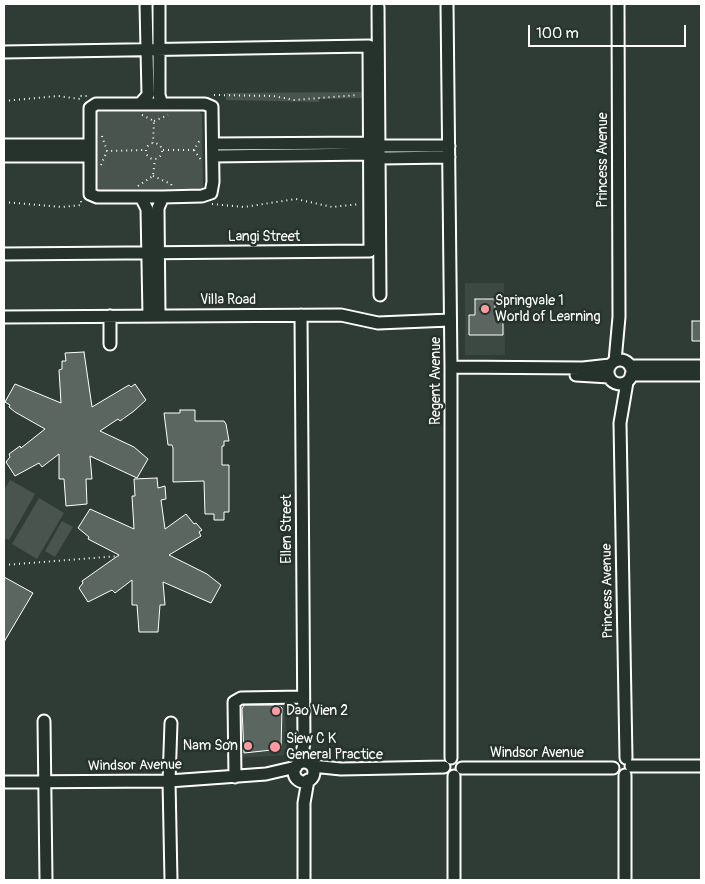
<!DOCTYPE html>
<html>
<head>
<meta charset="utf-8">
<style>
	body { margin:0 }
	#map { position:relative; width:705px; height:884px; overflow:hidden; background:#2f3b35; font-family:Pangolin,sans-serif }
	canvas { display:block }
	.frame { position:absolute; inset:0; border:5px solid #fff; pointer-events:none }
	.scale { position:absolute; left:528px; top:25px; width:158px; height:22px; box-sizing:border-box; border:2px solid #fff; border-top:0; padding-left:6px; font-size:15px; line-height:18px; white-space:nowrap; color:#fff; -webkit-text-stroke:4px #26332d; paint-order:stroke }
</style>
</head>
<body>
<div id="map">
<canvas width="705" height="884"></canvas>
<div class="frame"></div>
<div class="scale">100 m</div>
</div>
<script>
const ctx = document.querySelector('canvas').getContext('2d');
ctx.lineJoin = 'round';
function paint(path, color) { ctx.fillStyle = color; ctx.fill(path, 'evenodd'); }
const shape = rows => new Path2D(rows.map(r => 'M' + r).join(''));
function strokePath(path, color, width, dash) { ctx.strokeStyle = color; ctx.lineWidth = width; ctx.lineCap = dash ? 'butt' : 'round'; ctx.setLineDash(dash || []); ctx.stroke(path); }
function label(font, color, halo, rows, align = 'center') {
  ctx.font = font + ' Pangolin,sans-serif'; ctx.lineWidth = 5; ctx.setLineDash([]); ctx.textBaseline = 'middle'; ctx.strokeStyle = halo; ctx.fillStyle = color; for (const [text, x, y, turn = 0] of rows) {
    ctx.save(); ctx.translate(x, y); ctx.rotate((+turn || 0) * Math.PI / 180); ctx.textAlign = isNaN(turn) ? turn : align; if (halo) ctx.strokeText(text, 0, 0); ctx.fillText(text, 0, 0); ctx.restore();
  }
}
const built = shape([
	[465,283,504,283,505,355,465,355],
	[244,701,285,703,287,755,238,758,236,705]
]);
const green = shape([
	[363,92,363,98,319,99,319,102,226,100,226,93],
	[98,111,199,112,202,114,203,190,198,193,95,193,91,114],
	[10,480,35,494,9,540,4,538,4,490],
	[39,498,64,513,37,559,12,544],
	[62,521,73,527,55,557,45,551]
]);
const building = shape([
	[475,299,495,299,495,315,503,315,503,335,469,335,469,315,475,315,475,299],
	[692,321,701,321,701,341,692,341,692,321],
	[84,352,92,407,129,385,131,387,135,384,146,400,134,411,120,421,118,419,100,431,134,447,148,459,137,478,90,456,92,479,86,479,87,504,66,506,64,479,59,479,59,454,42,467,39,463,15,476,6,462,10,457,9,454,20,446,21,448,45,429,15,412,9,407,10,405,5,402,15,384,61,403,59,370,62,369,62,361,66,361,65,353,84,352],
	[180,410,195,410,195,421,224,421,226,424,229,441,224,441,224,446,222,446,222,465,229,465,229,512,224,512,224,520,214,520,214,514,205,514,204,481,173,482,173,448,172,445,168,445,164,413,180,413,180,410],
	[157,478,158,488,165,486,166,499,161,500,165,529,186,514,194,524,196,523,202,530,199,532,201,536,169,555,207,574,221,585,211,603,163,582,165,605,160,605,158,632,139,632,137,605,132,605,132,580,115,593,112,590,88,602,79,588,83,583,82,581,119,555,88,539,89,537,78,528,90,509,134,529,132,496,135,496,134,479,157,478],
	[4,577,33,593,4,642,4,577],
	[244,705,277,705,282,708,281,749,244,753,242,709,244,705]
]);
const path = shape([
	[214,95,273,96,294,100,358,95],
	[4,101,58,96,80,99,80,96,89,96],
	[142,115,154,121,153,143],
	[154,121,168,115],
	[102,136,107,151,146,150],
	'146 151a8 8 0 1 1 16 0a8 8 0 1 1-16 0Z',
	[163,150,194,150,201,138],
	[194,150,201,160],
	[101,165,107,151],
	[153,176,171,184,172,187],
	[138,186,153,176,155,159],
	[4,202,62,207,81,205,81,200],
	[212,204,244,207,296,199,332,207,360,204],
	[4,565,119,556]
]);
const minor = shape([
	[159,4,159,95,162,104],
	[447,4,451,367,451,758],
	[378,7,380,295],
	[4,52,369,46,370,251,4,254],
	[140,104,205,104,212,107,213,182,211,193,202,196,163,197,97,197,90,194,90,108,96,104,140,104],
	[140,104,148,95,146,4],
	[213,144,370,143],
	[4,145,89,145],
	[380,146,449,146],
	[4,156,89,156],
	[213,156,370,154],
	[380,158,449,157],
	[141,197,147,209,149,316],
	[159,315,158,208,163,197],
	[4,317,341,315,378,323,450,320],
	[110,344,110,316],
	'608 372a12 12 0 1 1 24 0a12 12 0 1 1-24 0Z',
	[615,361,619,317,618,4],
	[630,366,701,366],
	[451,367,583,368,610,365],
	[576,375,609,377],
	[631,375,701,375],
	[44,721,46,880],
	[171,723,169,781,171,880],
	[626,758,620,423,627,382],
	'294 772a10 10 0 1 1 20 0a10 10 0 1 1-20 0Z',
	[300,763,304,743,301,315],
	[312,766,341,769,444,767],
	[631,766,701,766],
	[462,768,613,768],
	[235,777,234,702,241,698,303,697],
	[4,782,169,781,266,774,296,767],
	[304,880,304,803,308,780],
	[454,880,454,776],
	[625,880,625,775]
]);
const markers = [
	[485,309,5,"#ff9aa2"],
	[276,711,5,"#ff9aa2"],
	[248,746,5,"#ff9aa2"],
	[275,747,6,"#ff9aa2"]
];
const streetNames = [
	["Princess Avenue",603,160,-90],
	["Langi Street",264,237],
	["Villa Road",228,300],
	["Regent Avenue",436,381,-90],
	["Ellen Street",287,529,-90],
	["Princess Avenue",608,591,-91],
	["Windsor Avenue",537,753],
	["Windsor Avenue",135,766,-1]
];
const poiNames = [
	["Springvale 1",495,301],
	["World of Learning",495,317],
	["Dao Vien 2",286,711],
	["Siew C K",286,739],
	["General Practice",286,755],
	["Nam Sơn",238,746,"right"]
];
paint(built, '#3c4842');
paint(green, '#4a544f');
paint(building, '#5b6661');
strokePath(building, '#fff', 1);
strokePath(minor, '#fff', 15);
strokePath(path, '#fff', 2, [1, 4]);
strokePath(minor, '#26332d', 11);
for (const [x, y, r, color] of markers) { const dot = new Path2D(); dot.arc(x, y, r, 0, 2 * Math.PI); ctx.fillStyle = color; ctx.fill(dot); strokePath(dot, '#26332d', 2); }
label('14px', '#fff', '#26332d', streetNames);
label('14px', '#fff', '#26332d', poiNames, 'left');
</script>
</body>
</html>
